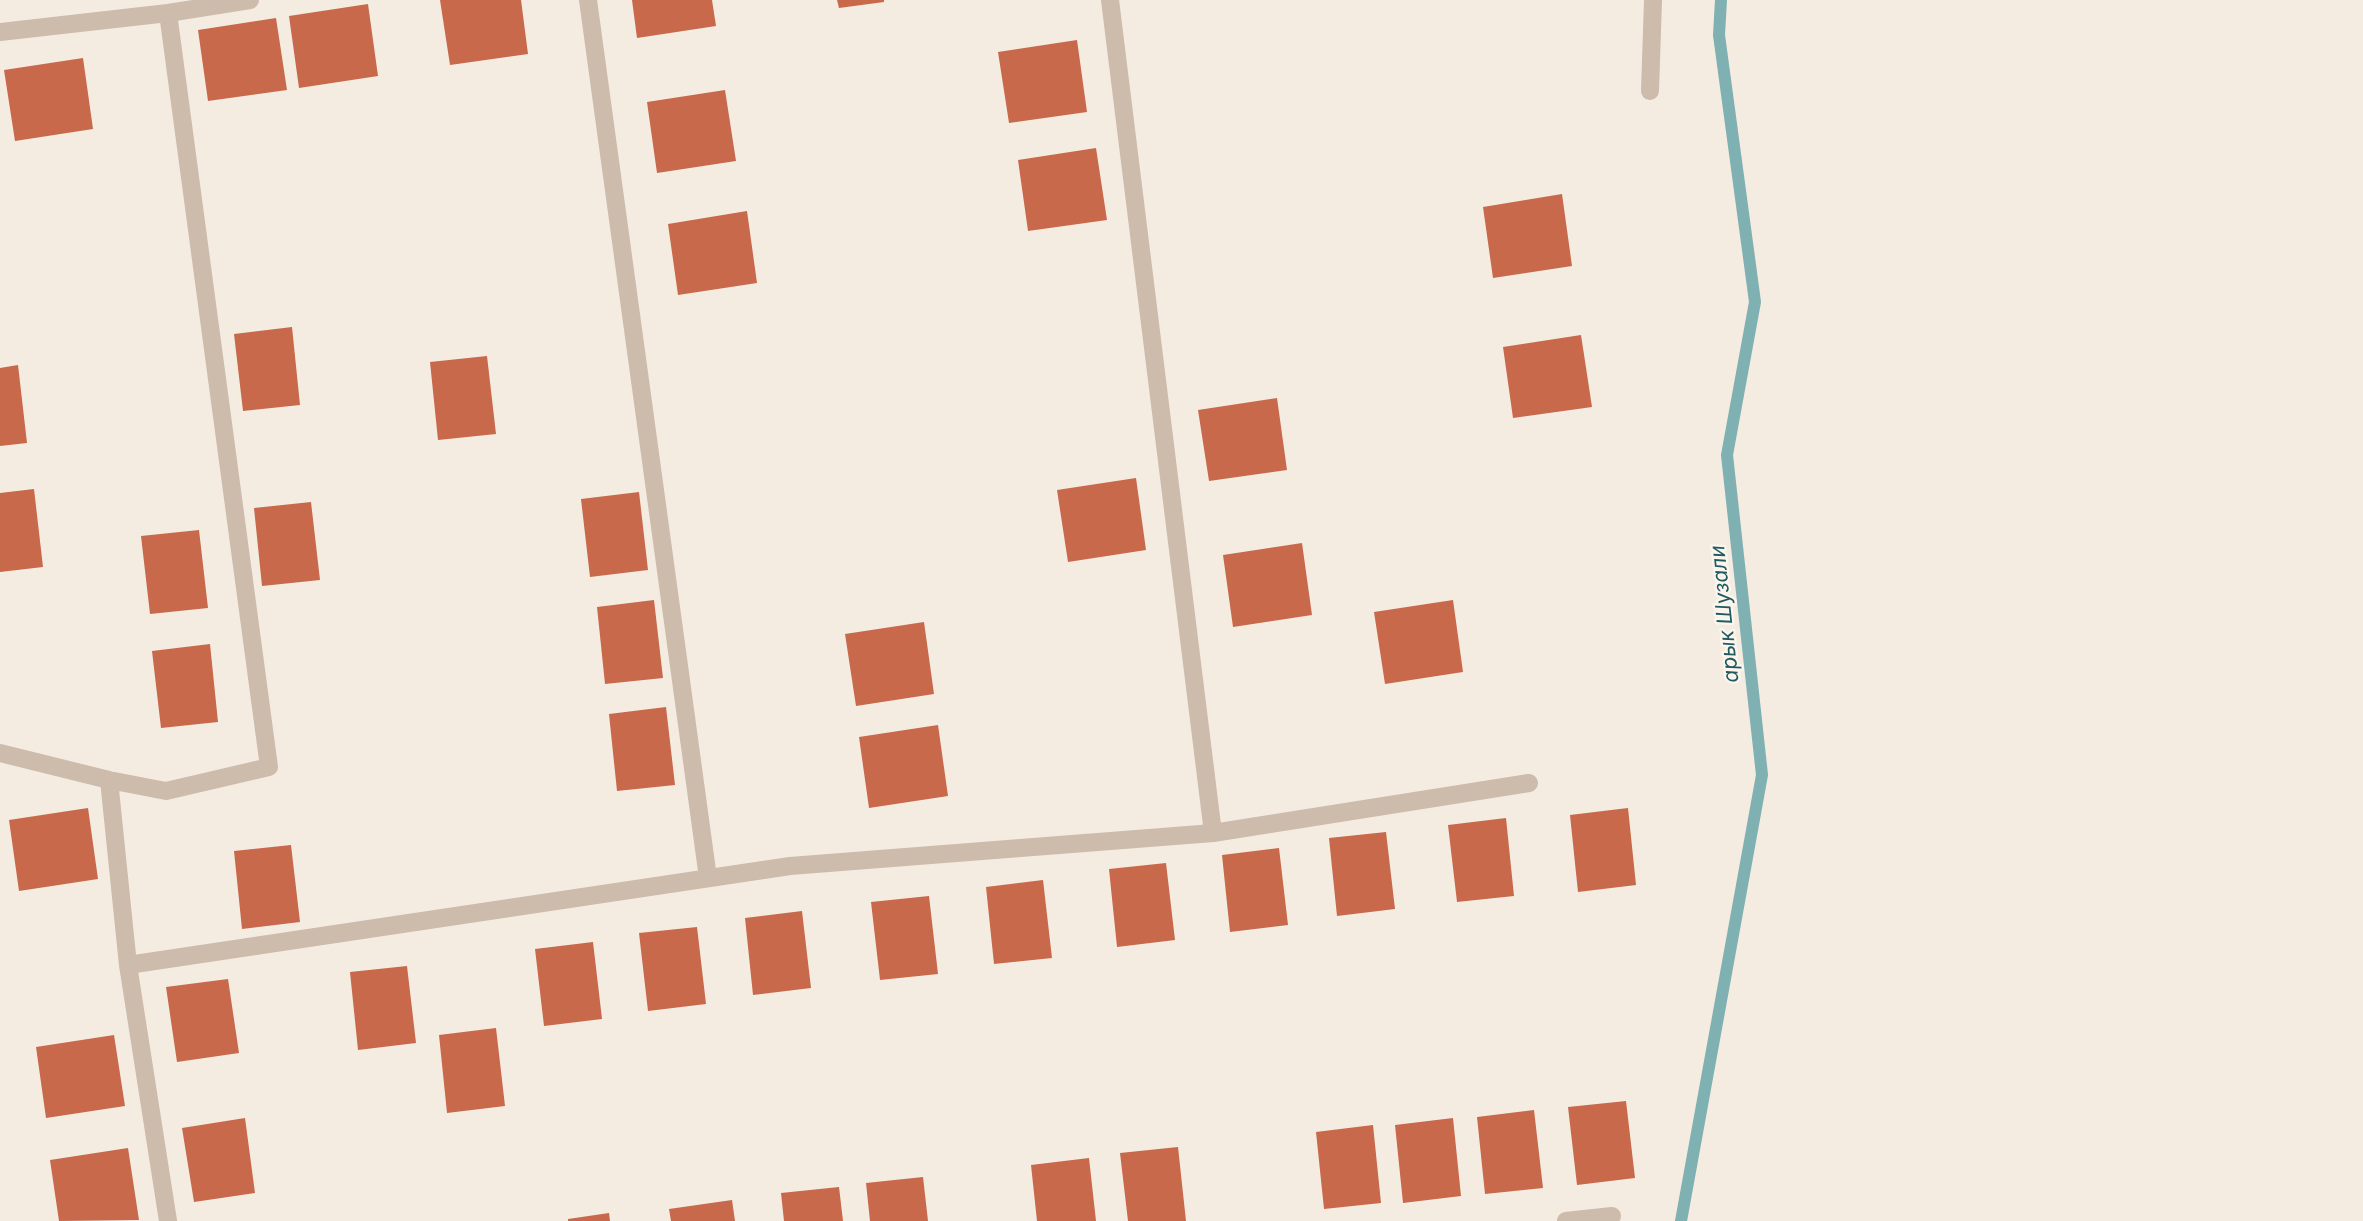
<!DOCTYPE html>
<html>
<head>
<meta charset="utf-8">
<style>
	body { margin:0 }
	canvas { display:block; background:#f4ebe1 }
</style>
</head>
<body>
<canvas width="2363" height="1221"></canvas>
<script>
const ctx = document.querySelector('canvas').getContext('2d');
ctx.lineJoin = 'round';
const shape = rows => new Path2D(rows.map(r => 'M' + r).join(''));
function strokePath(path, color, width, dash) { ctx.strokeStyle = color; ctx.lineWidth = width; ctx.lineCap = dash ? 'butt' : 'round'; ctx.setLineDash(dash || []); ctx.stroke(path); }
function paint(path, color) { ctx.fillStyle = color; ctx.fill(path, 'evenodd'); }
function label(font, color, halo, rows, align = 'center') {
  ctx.font = font + ' Inter,sans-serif'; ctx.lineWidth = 5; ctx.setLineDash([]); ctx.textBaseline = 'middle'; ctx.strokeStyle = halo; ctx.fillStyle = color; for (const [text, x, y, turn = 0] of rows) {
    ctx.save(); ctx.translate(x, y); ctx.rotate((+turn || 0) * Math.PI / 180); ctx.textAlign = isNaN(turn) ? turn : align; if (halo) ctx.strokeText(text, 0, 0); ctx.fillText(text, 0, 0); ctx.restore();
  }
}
const stream = shape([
	[1681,1221,1762,775,1727,455,1755,302,1719,35,1721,0]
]);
const building = shape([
	[440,0,521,0,528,54,450,65],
	[632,0,712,0,716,26,637,38],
	[837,0,884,0,884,2,839,8],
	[368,4,378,76,299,88,289,16],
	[276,18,287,90,208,101,198,30],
	[1077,40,1087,112,1009,123,998,52],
	[83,58,93,129,15,141,4,70],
	[725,90,736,161,657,173,647,102],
	[1096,148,1107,220,1028,231,1018,160],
	[1562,194,1572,266,1493,278,1483,207],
	[747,211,757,283,678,295,668,224],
	[292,327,300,405,243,411,234,334],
	[1581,335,1592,407,1513,418,1503,347],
	[487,356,496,434,438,440,430,362],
	[18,365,27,443,0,446,0,368],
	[1277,398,1287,470,1209,481,1198,410],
	[1136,478,1146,550,1068,562,1057,490],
	[34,489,43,567,0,572,0,493],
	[639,492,648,570,590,577,581,499],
	[311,502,320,580,262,586,254,508],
	[199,530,208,608,150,614,141,536],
	[1302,543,1312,615,1233,627,1223,555],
	[654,600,663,678,605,684,597,607],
	[1453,600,1463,672,1385,684,1374,612],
	[924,622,934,694,856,706,845,634],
	[210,644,218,722,161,728,152,651],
	[666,707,675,785,617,791,609,714],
	[938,725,948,796,869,808,859,737],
	[88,808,98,879,19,891,9,820],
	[1628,808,1636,885,1578,892,1570,815],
	[1506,818,1514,896,1457,902,1448,825],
	[1386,832,1395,909,1337,916,1329,838],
	[291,845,300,922,242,929,234,851],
	[1279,848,1288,925,1230,932,1222,855],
	[1166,863,1175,940,1117,947,1109,869],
	[1043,880,1052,958,994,964,986,887],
	[929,896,938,974,880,980,871,902],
	[802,911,811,988,753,995,745,918],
	[697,927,706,1004,648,1011,639,933],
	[593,942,602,1019,544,1026,535,949],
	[407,966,416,1043,358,1050,350,972],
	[228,979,239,1053,177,1062,166,987],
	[496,1028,505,1106,447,1113,439,1035],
	[114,1035,125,1106,46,1118,36,1047],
	[1626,1101,1635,1178,1577,1185,1568,1107],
	[1534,1110,1543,1188,1485,1194,1477,1117],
	[245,1118,255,1193,194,1202,182,1128],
	[1453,1118,1461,1196,1403,1203,1395,1125],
	[1373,1125,1381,1203,1324,1209,1316,1132],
	[1178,1147,1186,1221,1128,1221,1120,1153],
	[128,1148,139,1220,59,1221,50,1160],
	[1089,1158,1096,1221,1037,1221,1031,1165],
	[923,1177,928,1221,870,1221,866,1183],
	[839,1187,843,1221,784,1221,781,1193],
	[732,1200,735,1221,671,1221,669,1209],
	[609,1213,610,1221,568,1221,568,1219]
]);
const minor = shape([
	[588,0,708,878],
	[1110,0,1213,833],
	[0,32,168,13,250,0],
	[1650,91,1653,0],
	[0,753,109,780,166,791,269,767,168,13],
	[109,780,128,965,168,1221],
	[128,965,790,866,1213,833,1529,783],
	[1566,1221,1612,1216]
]);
const waterNames = [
	["арык Шузали",1725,614,-96]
];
strokePath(stream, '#7fb0b2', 12);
paint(building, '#c8694b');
strokePath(minor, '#cdbbac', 18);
label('italic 21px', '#1f5a5e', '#fbf5ee', waterNames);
</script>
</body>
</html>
